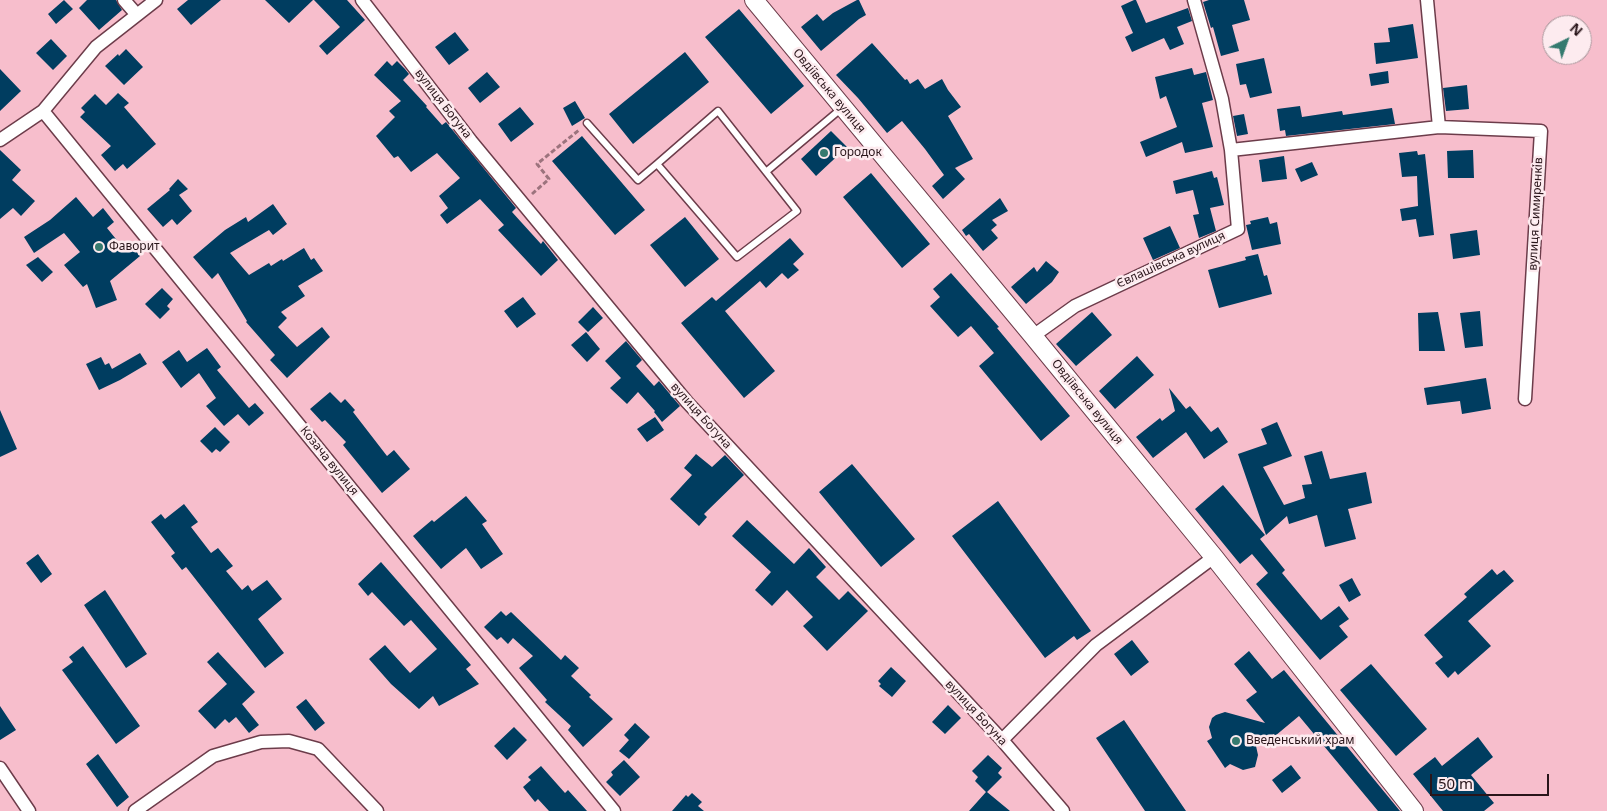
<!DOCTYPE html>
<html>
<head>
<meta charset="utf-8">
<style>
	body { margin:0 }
	#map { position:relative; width:1607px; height:811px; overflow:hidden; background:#f7becc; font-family:"Noto Sans",sans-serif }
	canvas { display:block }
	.north { position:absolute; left:1542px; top:15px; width:50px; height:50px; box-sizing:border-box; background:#fdebef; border:1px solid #a8959a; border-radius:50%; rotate:42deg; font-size:14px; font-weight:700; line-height:20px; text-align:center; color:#29151a }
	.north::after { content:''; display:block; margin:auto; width:18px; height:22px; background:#357a6f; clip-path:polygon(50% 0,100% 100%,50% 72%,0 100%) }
	.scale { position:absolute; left:1430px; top:774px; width:119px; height:22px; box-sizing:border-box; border:2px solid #29151a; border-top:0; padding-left:6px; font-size:15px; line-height:18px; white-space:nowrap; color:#29151a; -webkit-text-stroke:4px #fdebef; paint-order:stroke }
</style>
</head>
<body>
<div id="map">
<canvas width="1607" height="811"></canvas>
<div class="north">N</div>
<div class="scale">50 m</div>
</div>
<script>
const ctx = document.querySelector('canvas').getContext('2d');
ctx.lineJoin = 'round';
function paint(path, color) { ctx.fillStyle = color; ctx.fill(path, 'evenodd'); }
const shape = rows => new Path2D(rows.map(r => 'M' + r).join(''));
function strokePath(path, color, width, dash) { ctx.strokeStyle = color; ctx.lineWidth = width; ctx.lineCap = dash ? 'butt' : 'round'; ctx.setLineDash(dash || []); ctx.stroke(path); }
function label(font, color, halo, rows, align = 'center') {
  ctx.font = font + ' "Noto Sans",sans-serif'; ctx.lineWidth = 5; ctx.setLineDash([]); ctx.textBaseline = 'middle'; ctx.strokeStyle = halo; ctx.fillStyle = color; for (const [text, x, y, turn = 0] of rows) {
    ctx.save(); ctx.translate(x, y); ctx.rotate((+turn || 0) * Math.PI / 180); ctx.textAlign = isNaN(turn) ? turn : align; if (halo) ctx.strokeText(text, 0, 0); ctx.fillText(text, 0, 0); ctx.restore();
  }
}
const building = shape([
	[64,0,73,9,56,24,48,14],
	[87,0,116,0,122,10,99,30,79,8],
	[188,0,221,0,191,25,177,9],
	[265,0,313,0,289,23],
	[314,0,347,0,365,20,327,55,319,46,340,27],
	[857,0,859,0,866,15,859,19,821,51,801,27,817,14,823,21,833,13],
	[1134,0,1136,0,1146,23,1188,8,1192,21,1177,27,1184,44,1170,50,1164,38,1132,52,1125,37,1133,33,1121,6],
	[1209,0,1244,0,1250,20,1232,25,1239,51,1221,56,1213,27,1211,28,1203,2],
	[739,9,804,86,771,114,705,37],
	[1413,24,1418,58,1376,64,1374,43,1390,42,1388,28],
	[455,32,469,50,449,65,435,47],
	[51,39,67,56,53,70,36,53],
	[872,43,905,80,907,79,910,84,918,79,925,89,942,79,948,90,961,107,948,116,973,159,955,168,965,179,943,199,932,186,944,175,925,149,902,121,887,133,858,98,836,75],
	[126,49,143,67,124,85,105,66,118,54,119,56],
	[685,52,709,82,633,144,609,114],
	[1264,58,1272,93,1250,98,1246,84,1240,85,1236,64],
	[387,61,392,66,397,61,405,69,409,74,403,80,427,106,426,107,442,125,446,122,516,208,512,212,541,244,543,241,558,260,541,276,498,230,504,225,480,199,447,224,440,215,448,208,439,196,460,178,437,153,411,172,398,156,394,158,376,136,395,117,389,111,401,101,374,75],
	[1192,68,1194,75,1206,72,1213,100,1202,103,1213,147,1185,153,1182,142,1146,157,1140,142,1177,127,1166,96,1160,99,1155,77],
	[0,69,21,91,0,111],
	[1388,71,1389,83,1371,86,1369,74],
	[487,72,500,87,480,103,468,88],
	[1467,85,1469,109,1446,111,1443,88],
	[118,93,129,103,124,107,156,144,127,169,123,164,115,171,101,155,111,146,80,117,85,112,81,108,95,94,106,105],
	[575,101,585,118,572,126,563,108],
	[1300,106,1302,117,1342,111,1343,115,1392,108,1395,124,1286,136,1285,130,1280,131,1277,109],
	[520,107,534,124,511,142,498,124],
	[1244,114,1248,134,1237,136,1233,116],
	[831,131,847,147,816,176,801,159],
	[582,136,645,210,615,235,552,161],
	[0,150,21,170,12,180,35,201,21,216,13,208,0,219],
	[1473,150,1474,178,1448,178,1447,151],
	[1417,151,1418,155,1425,154,1434,235,1419,237,1416,219,1402,221,1400,209,1418,206,1417,176,1402,177,1399,153],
	[1284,156,1287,179,1262,182,1259,160],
	[1312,162,1318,175,1301,182,1295,169],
	[1212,171,1214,178,1217,177,1224,205,1210,208,1216,231,1199,238,1193,215,1199,214,1193,190,1176,194,1173,181],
	[871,173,930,244,902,268,843,197],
	[178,179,188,189,179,195,192,211,177,225,172,219,163,227,147,209,170,190,169,189],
	[76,197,93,217,103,208,114,222,107,228,124,249,130,244,140,256,110,281,117,300,96,308,87,284,83,287,64,265,80,252,64,233,34,253,24,237,50,220],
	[1000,198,1008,211,992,220,997,225,991,230,998,238,983,251,969,234,966,236,962,230],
	[273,204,287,224,273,235,269,230,230,253,249,275,269,263,271,266,282,259,283,261,304,248,311,260,314,258,323,271,298,286,305,296,281,312,287,318,278,327,297,347,322,327,330,337,287,378,270,360,275,355,246,322,247,321,218,273,212,279,193,257,225,230,246,217,248,222],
	[685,217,719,259,685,287,650,245],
	[1268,217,1270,224,1277,222,1281,244,1252,250,1246,225,1251,224,1250,221],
	[1170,226,1180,248,1153,260,1143,238],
	[1477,230,1480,255,1453,259,1450,234],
	[790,238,804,254,793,264,799,270,788,279,782,273,766,288,760,281,725,311,775,371,744,398,681,323,712,297,716,301],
	[1258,254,1264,276,1267,275,1272,294,1219,308,1208,270,1246,260,1245,257],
	[38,257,53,272,42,282,26,265],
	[1046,261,1059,272,1052,282,1026,304,1011,287,1034,267,1037,272],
	[951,273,999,327,997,328,1070,416,1041,441,979,366,994,353,971,326,958,337,930,306,940,297,933,289],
	[162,288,173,299,167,306,170,309,160,319,145,304],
	[523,297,536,314,517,328,504,311],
	[593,307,603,318,588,332,578,322],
	[1480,311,1483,346,1465,348,1460,313],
	[1092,312,1112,335,1076,366,1056,344],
	[1438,312,1445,351,1419,351,1418,313],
	[586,332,600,349,587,362,571,345],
	[626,341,642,360,636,366,654,386,659,381,680,406,662,422,654,412,655,411,638,392,627,404,610,388,621,378,605,361],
	[207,348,221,367,217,370,249,408,255,403,264,413,249,426,238,414,224,426,206,406,216,398,199,373,181,388,162,362,179,350,187,362],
	[140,353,147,364,120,380,99,390,86,364,101,357,105,365,109,363,112,369],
	[1137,356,1154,375,1115,409,1099,391],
	[1486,378,1491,409,1462,414,1460,401,1427,405,1424,388],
	[1169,388,1186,409,1190,406,1211,432,1218,427,1228,442,1204,459,1186,432,1153,458,1136,437,1160,418,1162,421,1175,411],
	[330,392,341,403,345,399,355,410,353,412,387,456,394,450,410,469,382,493,343,445,346,442,325,420,322,422,310,409],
	[0,410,17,449,0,457],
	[655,417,664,430,647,442,637,429],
	[1277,422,1292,456,1263,467,1284,505,1305,498,1302,485,1312,484,1304,456,1322,451,1330,479,1366,472,1372,503,1348,509,1356,539,1325,547,1317,515,1289,524,1287,516,1266,535,1238,454,1267,444,1261,429],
	[215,427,230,442,220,452,216,449,212,453,200,441],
	[696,454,712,467,725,455,744,475,704,514,707,517,699,526,670,499,692,475,684,468],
	[852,464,915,539,881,567,819,492],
	[1223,485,1265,535,1260,539,1285,570,1282,573,1321,620,1339,606,1349,619,1339,626,1348,637,1320,660,1256,584,1268,573,1252,554,1240,564,1195,509],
	[466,496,487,521,482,524,503,554,481,569,466,548,441,569,413,536,432,520,434,522],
	[998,501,1091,631,1077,640,1074,636,1045,658,952,536],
	[184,504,198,522,191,527,211,553,218,548,233,566,226,571,242,590,248,585,252,591,267,580,282,599,258,619,284,653,265,668,186,567,182,570,171,556,175,553,151,522,161,514,165,519],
	[747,520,794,564,809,548,826,567,816,577,839,600,848,591,868,611,827,651,803,626,813,617,787,590,772,606,755,590,771,572,732,536],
	[38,554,52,574,41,583,26,563],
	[381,562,471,665,466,669,479,684,439,706,433,696,419,709,391,684,369,659,385,645,410,673,437,649,411,620,404,626,372,592,368,596,358,584],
	[1492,569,1497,575,1504,570,1514,581,1468,621,1491,646,1458,675,1455,671,1448,678,1435,663,1443,657,1424,635,1467,597,1464,594],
	[1352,578,1361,595,1349,602,1339,585],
	[105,590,147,654,126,668,84,605],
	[501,611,506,616,511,612,561,660,565,655,579,668,571,676,591,695,589,697,613,719,583,747,568,730,571,726,545,702,547,700,519,668,533,656,513,638,508,644,501,637,497,640,484,627],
	[1132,640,1149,662,1131,676,1114,654],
	[83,646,140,726,116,744,62,670,73,662,69,657],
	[1249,651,1272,679,1284,670,1400,811,1378,811,1299,716,1275,736,1274,734,1256,746,1258,755,1255,767,1243,770,1230,764,1225,768,1207,741,1212,738,1209,727,1212,718,1216,715,1225,712,1265,723,1246,700,1257,692,1234,664],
	[218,652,255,692,242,704,259,725,249,733,236,717,229,723,225,719,215,729,198,711,227,684,207,662],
	[1371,664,1427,729,1396,756,1340,690],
	[891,667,906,681,892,697,879,686,881,684,878,681],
	[306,699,325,723,315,731,296,707],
	[948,705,961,718,945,734,932,722],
	[0,706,16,730,0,740],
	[1124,720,1186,811,1145,811,1096,738],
	[635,723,650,737,629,759,619,751,629,740,624,735],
	[514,727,527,740,507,760,494,746],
	[1478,737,1493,757,1471,775,1494,803,1484,811,1443,811,1413,774,1435,757,1442,766],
	[98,754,129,797,117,807,86,764],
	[988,755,1002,768,998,773,1002,777,987,792,1010,811,969,811,986,792,975,781,978,777,972,771],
	[624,760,640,777,620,796,606,782,613,775,611,772],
	[1291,765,1301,778,1282,793,1272,780],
	[541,766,565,793,568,790,587,811,549,811,538,799,535,802,523,787,531,780,528,777],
	[692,793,702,802,698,806,704,811,672,811,686,795,688,797]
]);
const path = shape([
	[532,194,549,179,537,164,579,130]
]);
const lane = shape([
	[587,123,638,180,657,164,718,111,797,211,737,257,657,164],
	[767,171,842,108]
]);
const street = shape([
	[124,0,137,15],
	[362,0,471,141,687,402,1002,740,1063,811],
	[1427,0,1439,127],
	[43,111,614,811],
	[0,140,43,111,96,47,156,0],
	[1231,150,1439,127,1541,131,1525,399],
	[1033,336,1075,306,1238,229,1231,150,1222,99,1194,0],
	[1002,740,1096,645,1214,557],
	[0,768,29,811],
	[135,811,213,756,261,742,289,741,318,749,377,811]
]);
const secondary = shape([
	[754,0,1033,336,1214,557,1414,811]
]);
const markers = [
	[824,153,5,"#357a6f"],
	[99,247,5,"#357a6f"],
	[1236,741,5,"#357a6f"]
];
const streetNames = [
	["Овдіївська вулиця",829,91,50],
	["вулиця Богуна",443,104,52],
	["вулиця Симиренків",1536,214,-87],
	["Євлашівська вулиця",1171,260,-25],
	["Овдіївська вулиця",1087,402,51],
	["вулиця Богуна",701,416,48],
	["Козача вулиця",329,461,51],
	["вулиця Богуна",976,713,47]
];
const poiNames = [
	["Городок",834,153],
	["Фаворит",109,247],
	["Введенський храм",1246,741]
];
paint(building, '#003d60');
strokePath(lane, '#6c3c4a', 9);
strokePath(street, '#6c3c4a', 15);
strokePath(secondary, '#6c3c4a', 20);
strokePath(path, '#9c737d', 3, [5, 2.5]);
strokePath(lane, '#fff', 6);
strokePath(street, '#fff', 12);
strokePath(secondary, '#fff', 18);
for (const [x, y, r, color] of markers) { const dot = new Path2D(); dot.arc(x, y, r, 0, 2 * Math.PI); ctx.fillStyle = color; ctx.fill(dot); strokePath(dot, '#fdebef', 2); }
label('12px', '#29151a', '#fdebef', streetNames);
label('12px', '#29151a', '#fdebef', poiNames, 'left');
</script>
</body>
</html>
